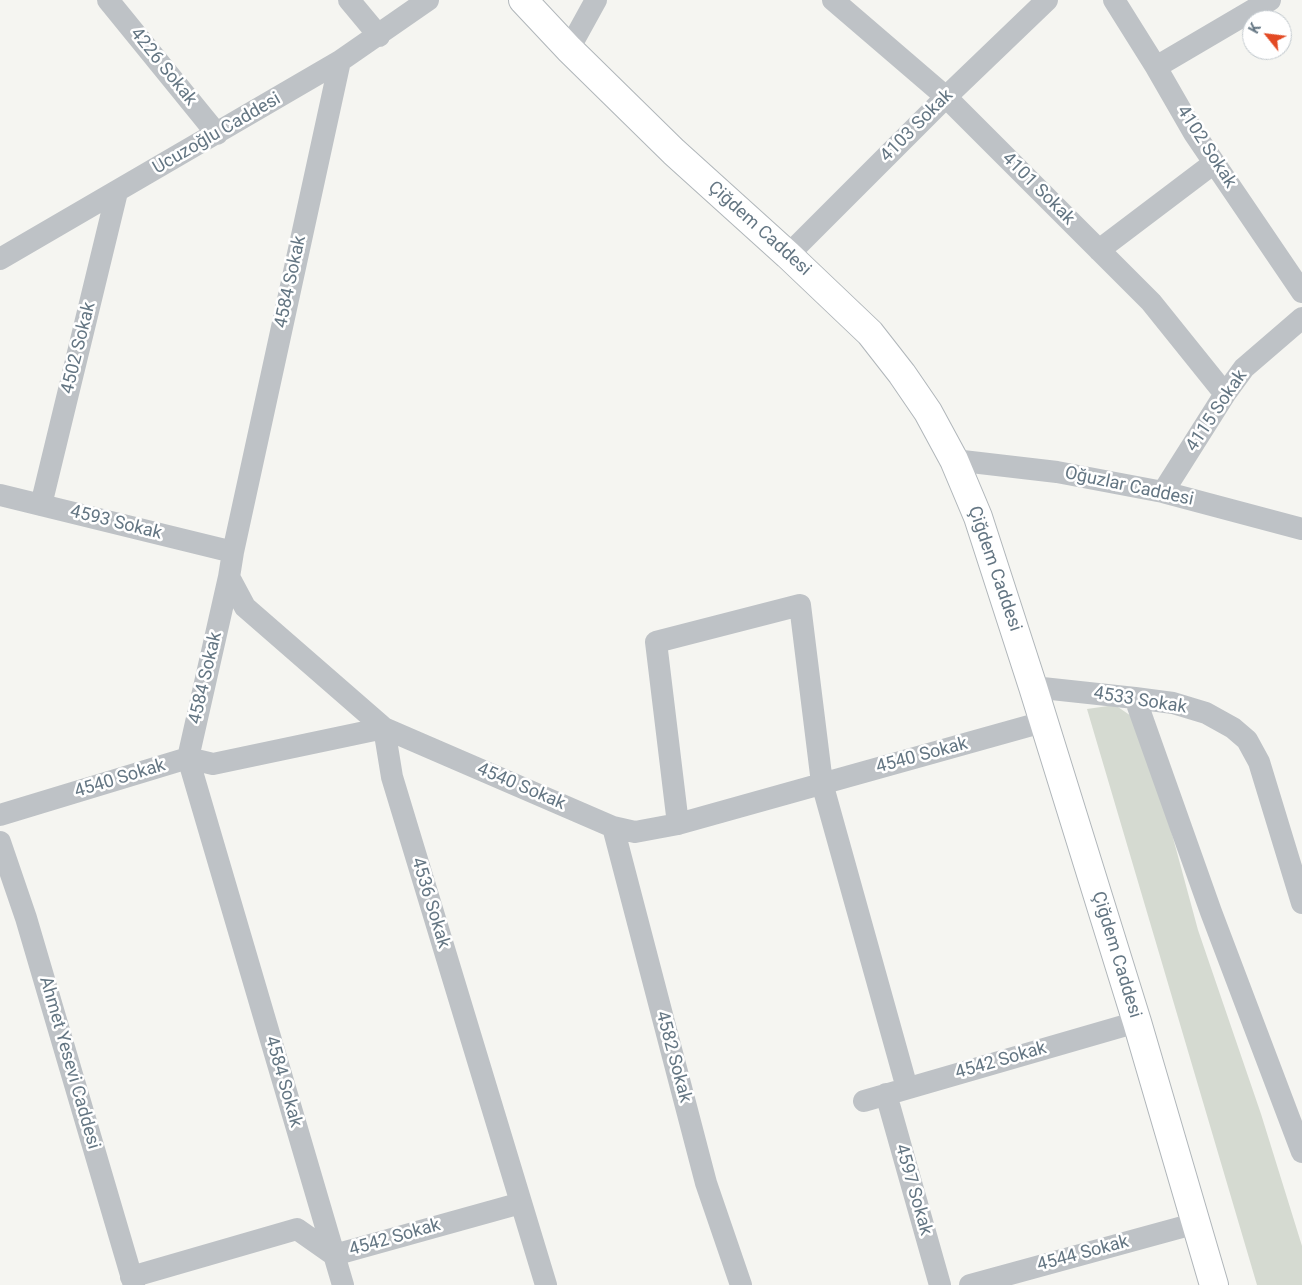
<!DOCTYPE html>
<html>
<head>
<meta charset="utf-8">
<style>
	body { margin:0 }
	#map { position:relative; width:1302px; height:1285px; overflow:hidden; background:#f5f5f1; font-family:Roboto,sans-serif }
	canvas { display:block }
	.north { position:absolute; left:1242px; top:10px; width:50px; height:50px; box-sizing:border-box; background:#fff; border:1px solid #c1c8cd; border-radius:50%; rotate:299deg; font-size:14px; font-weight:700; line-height:20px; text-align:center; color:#647683 }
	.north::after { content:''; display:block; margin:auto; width:18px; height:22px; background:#e34a24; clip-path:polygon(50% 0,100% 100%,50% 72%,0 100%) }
</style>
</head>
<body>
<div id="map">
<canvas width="1302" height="1285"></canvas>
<div class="north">K</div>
</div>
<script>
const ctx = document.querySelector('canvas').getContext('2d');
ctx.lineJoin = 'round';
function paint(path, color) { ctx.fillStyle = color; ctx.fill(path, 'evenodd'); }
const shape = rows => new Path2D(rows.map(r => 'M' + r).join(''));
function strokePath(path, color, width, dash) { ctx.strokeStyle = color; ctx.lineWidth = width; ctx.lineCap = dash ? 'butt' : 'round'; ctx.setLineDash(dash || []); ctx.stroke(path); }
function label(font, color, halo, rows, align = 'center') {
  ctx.font = font + ' Roboto,sans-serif'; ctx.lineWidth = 5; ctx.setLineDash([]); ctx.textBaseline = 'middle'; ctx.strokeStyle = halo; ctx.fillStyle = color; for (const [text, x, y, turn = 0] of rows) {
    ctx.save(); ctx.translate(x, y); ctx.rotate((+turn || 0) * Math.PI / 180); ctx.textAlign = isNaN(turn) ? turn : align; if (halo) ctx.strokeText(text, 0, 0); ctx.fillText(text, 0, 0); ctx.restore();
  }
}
const green = shape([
	[1115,705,1137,720,1153,764,1198,930,1261,1114,1302,1246,1302,1285,1257,1285,1087,709]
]);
const street = shape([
	[108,0,217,134],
	[349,0,379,36],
	[833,0,946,97,1151,302,1225,394],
	[1114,0,1156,67,1194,133,1302,292],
	[569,49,596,0],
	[340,61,233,552,229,577,188,758,343,1285],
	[1156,67,1270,0],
	[1099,250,1214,163],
	[788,255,946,97,1047,0],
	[0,259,340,61,428,0],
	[954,460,1057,472,1163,492,1302,529],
	[1163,492,1225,394,1244,368,1302,318],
	[0,495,233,552],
	[41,505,117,192],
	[229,577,245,607,384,728,392,777,546,1285],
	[1033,687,1135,698,1173,703,1206,713,1233,728,1247,740,1259,762,1302,903],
	[1135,698,1211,912,1302,1152],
	[0,815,188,758,213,764,384,728,613,827,635,832,678,824,1043,722],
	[678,824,656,642,800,605,822,783,907,1088],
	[613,827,706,1183,741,1285],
	[0,842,26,918,134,1285],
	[886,1094,940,1285],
	[864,1101,1137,1022],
	[131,1277,297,1229,334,1255,521,1203],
	[970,1285,1197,1223]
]);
const secondary = shape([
	[523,0,569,49,674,152,788,255,870,333,902,374,928,412,954,460,978,517,1033,687,1137,1022,1214,1285]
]);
const streetNames = [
	["4226 Sokak",163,67,51],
	["4103 Sokak",917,126,-45],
	["Ucuzoğlu Caddesi",217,134,-30],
	["4102 Sokak",1206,147,57],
	["4101 Sokak",1038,189,45],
	["Çiğdem Caddesi",759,229,42],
	["4584 Sokak",291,282,-78],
	["4502 Sokak",79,348,-76],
	["4115 Sokak",1217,411,-56],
	["Oğuzlar Caddesi",1129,487,12],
	["4593 Sokak",116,523,14],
	["Çiğdem Caddesi",994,569,71],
	["4584 Sokak",206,678,-77],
	["4533 Sokak",1140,701,9],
	["4540 Sokak",922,756,-15],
	["4540 Sokak",120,779,-17],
	["4540 Sokak",521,787,23],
	["4536 Sokak",430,903,73],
	["Çiğdem Caddesi",1116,955,73],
	["4582 Sokak",673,1057,75],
	["4542 Sokak",1001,1061,-16],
	["Ahmet Yesevi Caddesi",69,1063,74],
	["4584 Sokak",283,1082,74],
	["4597 Sokak",913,1190,74],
	["4542 Sokak",395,1238,-16],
	["4544 Sokak",1083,1254,-15]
];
paint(green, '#d5dad1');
strokePath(secondary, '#b0b6ba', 30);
strokePath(street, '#bec2c6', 22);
strokePath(secondary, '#fff', 28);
label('18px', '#647683', '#fff', streetNames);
</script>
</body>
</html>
